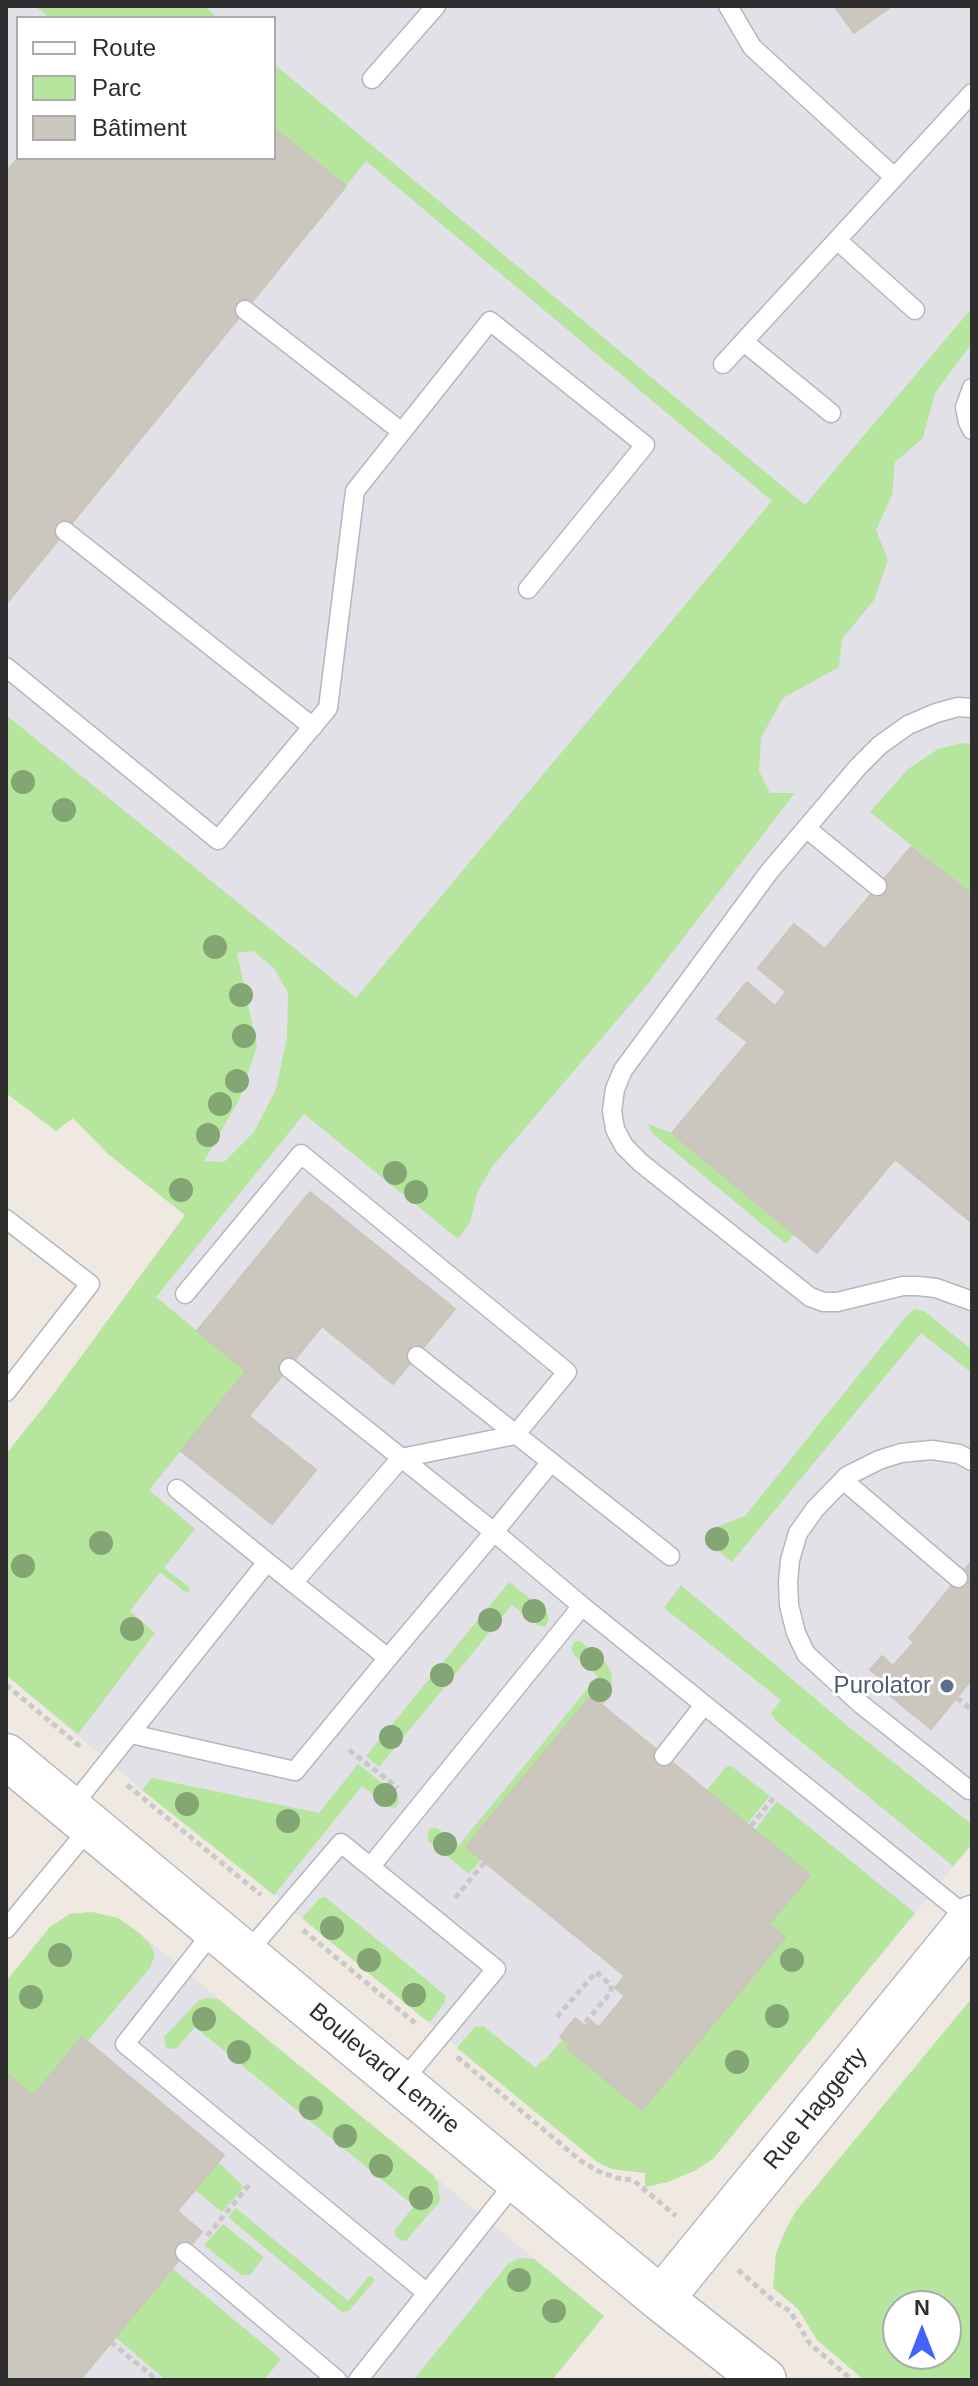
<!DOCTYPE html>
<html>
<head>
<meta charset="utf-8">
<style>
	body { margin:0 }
	#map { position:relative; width:978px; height:2386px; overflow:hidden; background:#efe9e1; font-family:Arial,sans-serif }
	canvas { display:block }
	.frame { position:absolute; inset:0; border:8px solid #2e2e2e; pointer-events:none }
	.legend { position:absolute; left:16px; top:16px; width:260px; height:144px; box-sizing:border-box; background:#fff; border:2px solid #ababab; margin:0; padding:10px 14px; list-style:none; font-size:24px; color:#2e2e2e }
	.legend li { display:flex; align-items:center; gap:16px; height:40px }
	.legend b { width:40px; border:2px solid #ababab }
	.north { position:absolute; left:882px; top:2290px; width:80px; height:80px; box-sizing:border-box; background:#fff; border:2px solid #ababab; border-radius:50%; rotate:0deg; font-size:22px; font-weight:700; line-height:32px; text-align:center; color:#2e2e2e }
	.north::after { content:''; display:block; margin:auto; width:28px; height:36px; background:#4264fb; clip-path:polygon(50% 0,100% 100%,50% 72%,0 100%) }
</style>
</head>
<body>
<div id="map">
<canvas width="978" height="2386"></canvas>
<div class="frame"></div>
<ul class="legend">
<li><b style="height:10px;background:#fff"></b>Route</li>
<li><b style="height:22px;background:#b6e59e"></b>Parc</li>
<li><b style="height:22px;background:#cbc7bf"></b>Bâtiment</li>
</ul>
<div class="north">N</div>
</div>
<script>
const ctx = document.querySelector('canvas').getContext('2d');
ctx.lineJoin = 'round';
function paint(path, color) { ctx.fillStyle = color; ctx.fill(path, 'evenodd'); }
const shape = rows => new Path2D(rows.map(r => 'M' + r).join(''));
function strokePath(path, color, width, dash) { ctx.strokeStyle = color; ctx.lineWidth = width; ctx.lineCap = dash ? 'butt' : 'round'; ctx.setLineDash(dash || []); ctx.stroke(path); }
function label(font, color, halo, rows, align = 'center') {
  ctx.font = font + ' Arial,sans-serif'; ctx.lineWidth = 6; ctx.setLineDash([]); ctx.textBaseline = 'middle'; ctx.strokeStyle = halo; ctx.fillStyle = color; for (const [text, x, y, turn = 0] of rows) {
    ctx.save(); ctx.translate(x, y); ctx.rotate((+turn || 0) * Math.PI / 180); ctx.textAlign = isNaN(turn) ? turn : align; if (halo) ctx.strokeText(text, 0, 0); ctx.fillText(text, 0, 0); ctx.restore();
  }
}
const industrial = shape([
	[6,6,972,6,972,1844,713,2159,694,2171,668,2182,645,2187,645,2173,612,2169,597,2162,274,1895,142,1790,6,1675,6,1454,47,1403,185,1215,108,1154,73,1118,6,1064],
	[18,18,274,18,274,158,18,158],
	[92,1912,118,1918,138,1932,604,2316,552,2380,6,2380,6,1981,50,1927,70,1914]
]);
const green = shape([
	[35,6,204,6,218,18,138,18,134,15,131,18,50,18],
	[274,64,805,505,972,308,972,343,935,393,923,438,895,462,892,495,876,530,888,560,874,600,842,639,839,667,783,698,761,738,759,771,770,793,795,793,647,985,492,1167,478,1191,470,1223,458,1239,304,1114,156,1297,246,1371,149,1490,195,1529,164,1568,189,1587,189,1592,184,1591,160,1572,130,1611,155,1633,78,1734,6,1675,6,1454,47,1403,185,1215,108,1154,73,1118,56,1131,6,1093,6,715,356,998,772,501,366,161,346,186,274,128],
	[253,951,274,968,288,993,287,1037,276,1089,254,1132,224,1162,204,1161,239,1100,257,1046,237,953],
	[962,743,972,744,972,894,870,812,908,769,938,749],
	[648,1124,672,1133,794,1234,786,1244,652,1133],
	[915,1309,924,1311,972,1350,972,1373,921,1333,732,1562,706,1541,719,1526,745,1516,907,1315],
	[509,1582,546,1611,549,1617,546,1627,539,1626,512,1605,379,1767,366,1756],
	[681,1585,845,1724,970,1823,972,1821,972,1844,953,1866,776,1721,771,1713,781,1700,664,1608],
	[580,1641,606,1663,612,1674,611,1691,603,1706,590,1696,467,1846,482,1859,469,1874,428,1841,428,1830,431,1828,437,1828,459,1845,598,1676,573,1654,572,1648,574,1642],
	[358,1764,398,1795,399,1803,395,1808,389,1807,362,1786,274,1895,142,1790,152,1778,319,1813],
	[731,1766,770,1796,747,1824,707,1790,726,1767],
	[777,1801,915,1913,713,2159,694,2171,668,2182,645,2187,645,2173,612,2169,597,2162,457,2048,475,2027,483,2026,536,2068,542,2060,544,2061,563,2039,643,2109,784,1937,769,1924,810,1875,755,1830],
	[325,1897,445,1995,445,2002,431,2021,427,2021,302,1918,319,1899],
	[92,1912,118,1918,138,1932,151,1945,155,1955,150,1968,87,2042,81,2038,33,2096,6,2073,6,1981,50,1927,70,1914],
	[207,1998,218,1999,433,2175,438,2183,440,2201,406,2241,400,2240,395,2235,395,2230,414,2206,195,2027,176,2049,166,2048,164,2037,199,2000],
	[972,1998,972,2380,864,2380,817,2340,798,2309,773,2288,776,2253,785,2231,796,2211],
	[898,2306,946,2306,946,2354,898,2354],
	[218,2162,244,2187,222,2212,195,2190],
	[236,2208,348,2301,370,2275,375,2280,349,2311,342,2312,228,2217],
	[223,2224,264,2257,250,2275,241,2275,204,2245],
	[520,2258,534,2259,604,2316,552,2380,413,2380,509,2263],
	[172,2268,281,2359,264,2380,166,2380,115,2337]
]);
const building = shape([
	[834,6,892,6,854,33,834,6],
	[274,128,346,186,6,604,6,172,18,158,274,158,274,128],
	[911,847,972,894,972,1223,895,1159,817,1253,672,1133,748,1042,717,1019,747,982,775,1006,786,992,758,968,794,924,825,949,911,847],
	[310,1192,455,1309,393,1384,322,1326,249,1416,316,1470,272,1524,181,1451,246,1371,197,1331,310,1192],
	[972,1561,972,1679,931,1729,877,1685,882,1679,870,1670,882,1656,893,1666,914,1642,909,1638,972,1561],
	[591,1696,810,1875,769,1924,785,1937,642,2110,567,2048,570,2044,560,2037,575,2018,585,2026,590,2020,599,2027,625,1996,615,1988,625,1976,466,1847,591,1696],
	[82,2037,224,2155,177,2211,202,2232,80,2380,6,2380,6,2073,33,2096,82,2037]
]);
const path = shape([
	[6,1685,82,1748],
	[957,1698,972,1710],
	[349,1750,398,1788],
	[127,1785,261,1895],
	[751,1826,775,1796],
	[455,1898,485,1862],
	[303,1930,415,2023],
	[557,2017,596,1972,611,1985,611,1992,583,2025],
	[457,2057,581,2161,598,2171,617,2178,633,2180,676,2216],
	[207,2236,249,2185],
	[738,2270,775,2302,790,2311,810,2344,852,2380],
	[111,2342,157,2380]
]);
const lane = shape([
	[728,6,752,47,894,177],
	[372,79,436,6],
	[837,240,915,310],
	[245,310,402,432],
	[744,342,831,413],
	[723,364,972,93],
	[972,388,965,407,968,422,972,430],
	[65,531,313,727],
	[6,667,218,840,328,708,355,491,490,321,645,445,528,589],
	[972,708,958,707,936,713,908,725,880,745,858,767,769,872,623,1070,615,1089,612,1111,615,1129,624,1146,641,1163,810,1297,824,1302,837,1302,903,1286,918,1286,936,1288,972,1301],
	[806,828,877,886],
	[6,1219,90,1284,6,1392],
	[185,1294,301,1154,567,1372,515,1435,401,1458,293,1583],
	[417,1356,670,1556],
	[289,1368,494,1532,551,1462],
	[972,1461,959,1454,932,1450,901,1453,879,1460,847,1476,815,1509,798,1533,790,1560,788,1582,789,1605,796,1633,806,1654,862,1705,969,1790,972,1789],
	[843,1480,958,1578],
	[388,1658,494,1532,582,1606],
	[131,1734,295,1771,388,1658,267,1562],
	[664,1756,704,1705],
	[70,1809,267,1562,177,1489],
	[371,1866,582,1606,971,1920],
	[6,1929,91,1826],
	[215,1929,125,2044,427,2293,517,2180],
	[246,1954,341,1843,496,1969,401,2083],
	[185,2252,337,2380],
	[358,2380,427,2293]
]);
const secondary = shape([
	[6,1756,661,2299,764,2380],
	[661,2299,972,1918]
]);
const trees = [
	[23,782],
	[64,810],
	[215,947],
	[241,995],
	[244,1036],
	[237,1081],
	[220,1104],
	[208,1135],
	[395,1173],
	[181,1190],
	[416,1192],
	[717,1539],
	[101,1543],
	[23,1566],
	[534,1611],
	[490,1620],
	[132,1629],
	[592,1659],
	[442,1675],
	[600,1690],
	[391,1737],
	[385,1795],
	[187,1804],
	[288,1821],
	[445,1844],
	[332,1928],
	[60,1955],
	[369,1960],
	[792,1960],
	[414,1995],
	[31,1997],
	[777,2016],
	[204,2019],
	[239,2052],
	[737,2062],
	[311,2108],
	[345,2136],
	[381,2166],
	[421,2198],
	[519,2280],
	[554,2311]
];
const markers = [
	[947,1686,8,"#5c6f8a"]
];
const serviceNames = [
	["Purolator",931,1686]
];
const streetNames = [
	["Boulevard Lemire",384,2069,40],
	["Rue Haggerty",816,2109,-51]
];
paint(industrial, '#e3e1e8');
paint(green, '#b6e59e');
paint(building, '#cbc7bf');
strokePath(building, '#cbc5ba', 2);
strokePath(lane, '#b4b7c1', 21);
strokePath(secondary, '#b4b7c1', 47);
strokePath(path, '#c9c9c9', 5, [6, 4]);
strokePath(lane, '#fff', 18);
strokePath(secondary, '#fff', 44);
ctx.fillStyle = '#84a574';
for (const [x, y] of trees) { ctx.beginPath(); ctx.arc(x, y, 12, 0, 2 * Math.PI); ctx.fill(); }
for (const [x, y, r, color] of markers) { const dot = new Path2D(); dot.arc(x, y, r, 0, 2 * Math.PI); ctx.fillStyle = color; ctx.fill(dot); strokePath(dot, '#fff', 3); }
label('24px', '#4e5e75', '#fff', serviceNames, 'right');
label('24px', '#2e2e2e', '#fff', streetNames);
</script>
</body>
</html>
